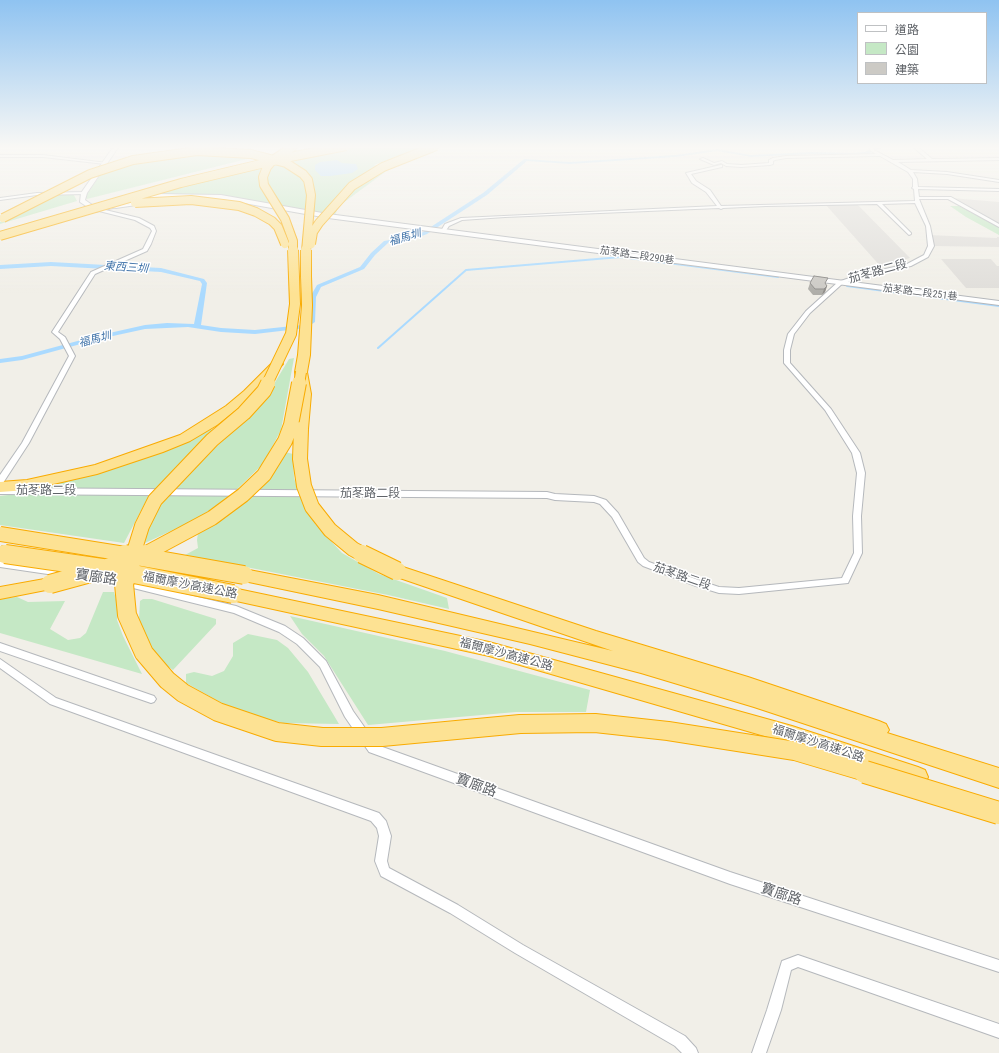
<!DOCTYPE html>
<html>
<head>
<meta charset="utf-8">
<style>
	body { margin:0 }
	#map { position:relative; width:999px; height:1053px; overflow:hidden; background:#f1efe8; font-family:"Roboto Condensed","Noto Sans TC",sans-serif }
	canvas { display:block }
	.legend { position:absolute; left:857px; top:12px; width:130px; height:72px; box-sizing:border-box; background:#fff; border:1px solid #bfc1c3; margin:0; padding:5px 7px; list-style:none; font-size:12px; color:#5f6368 }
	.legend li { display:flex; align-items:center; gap:8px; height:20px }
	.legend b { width:20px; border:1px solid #bfc1c3 }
</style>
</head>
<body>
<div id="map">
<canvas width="999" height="1053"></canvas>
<ul class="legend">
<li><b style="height:5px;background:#fff"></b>道路</li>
<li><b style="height:11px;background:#c5e8c5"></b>公園</li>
<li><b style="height:11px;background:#cccac5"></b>建築</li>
</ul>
</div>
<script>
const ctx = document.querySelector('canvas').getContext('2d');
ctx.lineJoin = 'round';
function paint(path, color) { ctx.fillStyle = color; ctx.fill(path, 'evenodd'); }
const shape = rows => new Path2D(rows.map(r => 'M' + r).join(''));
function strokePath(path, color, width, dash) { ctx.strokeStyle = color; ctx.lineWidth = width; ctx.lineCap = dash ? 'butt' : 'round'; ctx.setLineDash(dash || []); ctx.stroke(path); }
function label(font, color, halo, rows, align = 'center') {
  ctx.font = font + ' "Roboto Condensed","Noto Sans TC",sans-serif'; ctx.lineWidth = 3; ctx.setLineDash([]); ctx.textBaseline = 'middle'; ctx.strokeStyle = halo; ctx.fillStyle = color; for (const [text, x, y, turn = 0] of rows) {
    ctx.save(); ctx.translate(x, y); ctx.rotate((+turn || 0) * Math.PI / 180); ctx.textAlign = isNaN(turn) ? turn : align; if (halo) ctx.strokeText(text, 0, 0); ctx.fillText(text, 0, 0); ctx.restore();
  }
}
const industrial = shape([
	[952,198,999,202,999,227,950,200],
	[856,203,910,258,881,267,825,204],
	[929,235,997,238,997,237,999,237,999,247,930,246],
	[941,259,991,259,997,266,999,266,999,288,966,288]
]);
const green = shape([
	[359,146,426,146,374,165,392,167,339,206,334,217,231,197,98,208,189,184],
	[178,155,255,157,87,199,85,197,101,174,132,163],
	[55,194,74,195,77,201,0,224,0,222],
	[950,206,959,206,999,227,999,235,966,217],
	[294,358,281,430,263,464,229,497,197,519,145,543,146,528,159,506,187,475,236,428,271,389,289,359],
	[209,429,213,430,170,473,145,503,124,543,0,525,0,496,25,493,29,488,78,479,107,471,175,446],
	[285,452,293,454,294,478,302,502,316,525,342,553,379,574,447,598,449,609,388,595,185,555,198,548,197,540,198,533],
	[103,592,114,592,118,607,117,620,123,636,142,674,0,633,0,598,17,597,28,602,65,601,50,629,68,640,80,638,86,633],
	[143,599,152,599,216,619,216,624,173,670,166,665,152,649,139,619,140,601],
	[290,616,445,651,590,690,586,712,516,712,368,725,324,656,302,634],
	[248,634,277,640,288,648,308,672,339,724,283,723,236,711,186,683,186,674,194,672,212,676,224,671,233,656,233,643]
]);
const water = shape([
	[337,160,342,163,356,164,358,169,352,173,330,176,321,176,315,170,315,165,320,162]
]);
const stream = shape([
	[847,286,999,306],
	[378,348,466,270,621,257,778,277]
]);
const canal = shape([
	[878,146,885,146,868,154,853,155,811,154,751,157,717,151,676,157,570,164,527,161,487,195,427,234,414,239,388,243,375,255,364,269,321,287,316,297,315,322,306,328,255,334,221,332,188,327,145,329,99,339,22,360,0,363,0,359,22,356,96,336,145,325,167,323,194,324,202,284,200,281,161,272,51,266,0,269,0,265,51,262,161,268,204,279,207,283,201,325,221,328,255,330,302,325,309,321,310,297,317,285,360,267,371,253,384,241,413,236,423,232,483,193,524,159,570,162,676,155,717,149,751,155,811,152,853,153,865,152,878,146]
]);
const minor = shape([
	[870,146,875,146,873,148,874,150,893,160,927,159,912,146,917,146,932,159,999,158,999,160,898,162,911,170,947,172,999,180,999,182,947,174,913,172,917,179,918,187,999,189,999,191,918,189,919,197,951,197,999,224,999,227,948,199,919,199,930,226,934,246,928,257,911,266,859,278,842,284,810,313,794,334,790,350,790,363,831,409,860,453,865,473,861,516,862,553,848,583,739,594,719,593,696,586,643,566,638,562,612,517,600,504,594,502,555,500,547,498,0,494,0,488,547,492,555,494,594,496,606,500,618,513,644,558,649,562,701,581,719,587,739,588,842,578,854,553,853,516,857,473,852,453,825,410,784,363,784,350,788,334,806,311,838,282,855,276,907,264,924,255,928,246,926,226,915,203,882,204,911,233,911,234,909,235,877,204,766,206,723,208,721,209,719,208,505,217,462,220,449,226,445,232,441,231,445,224,461,218,717,206,706,192,692,183,686,173,721,165,722,165,722,167,691,174,696,181,710,190,721,206,915,201,914,189,912,188,913,187,913,179,908,172,880,156,786,158,775,160,773,161,773,164,770,165,741,167,726,166,721,163,714,165,700,159,703,158,714,163,722,161,727,164,741,165,769,163,769,160,773,158,786,156,876,154,871,151,869,148,870,146],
	[0,155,43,155,107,163,105,164,43,157,0,157,0,155],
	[84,192,86,193,86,194,37,195,0,200,0,198,37,193,84,192],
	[141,202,143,202,143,204,116,208,114,207,141,202],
	[101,209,139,218,154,226,156,231,151,244,147,251,95,274,58,332,65,337,75,356,29,443,3,483,0,484,0,475,22,443,69,356,60,339,52,332,91,272,143,249,152,231,150,228,135,220,99,211,99,209,101,209],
	[0,561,68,571,71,572,72,574,71,576,68,577,0,567,0,561],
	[92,574,121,579,236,606,285,626,303,638,326,661,353,711,377,745,730,872,999,960,999,972,730,884,369,752,345,717,320,667,297,644,279,632,234,613,121,585,89,579,88,577,89,575,92,574],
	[0,643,151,695,154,696,156,699,154,702,151,703,0,651,0,643],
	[0,659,56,698,379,813,386,821,391,836,387,861,389,868,458,905,523,945,685,1036,696,1048,698,1053,682,1053,675,1046,515,953,450,913,381,876,375,861,379,836,377,828,371,821,50,704,0,668,0,659],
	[798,955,999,1024,999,1038,798,967,791,970,781,1010,766,1053,752,1053,767,1010,782,961,798,955]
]);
const tertiary = shape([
	[114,146,119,146,87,193,85,200,98,209,158,194,221,195,328,214,999,301,999,305,328,218,221,199,158,198,95,212,80,202,81,193,114,146]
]);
const motorway = shape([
	[306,273,311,276,312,305,310,355,307,372,311,394,308,429,306,432,301,433,296,432,294,429,299,394,295,372,298,355,302,305,301,276,306,273],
	[277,360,283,364,252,397,217,425,190,441,163,452,97,474,27,490,0,492,0,482,27,480,95,465,180,435,226,406,244,391,273,362,277,360],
	[397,565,596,631,748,677,879,721,886,724,889,730,887,733,999,768,999,788,754,707,641,673,530,644,378,609,244,581,238,579,236,575,238,571,244,569,378,595,613,651,391,575,389,571,391,567,397,565],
	[50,578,56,580,58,584,56,588,0,599,0,587,50,578],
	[233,588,489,642,792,726,918,767,925,770,928,777,925,784,918,787,792,744,489,656,227,599,225,594,227,589,233,588]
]);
const motorwayBridgeFar4 = shape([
	[135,203,191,200,239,206,256,212,272,221,278,227,285,244],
	[3,218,90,174,133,160,197,151,251,154,286,163,303,174,308,180,311,195,306,251],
	[0,236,181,183,290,157,346,146],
	[311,244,313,232,319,223,352,186,383,167,436,146],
	[293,251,293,241,285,219,264,185,263,177,267,167,273,160,294,146]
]);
const motorwayBridgeFar3 = shape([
	[306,250,306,276],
	[267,384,291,334,295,304,293,250],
	[299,384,301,372]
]);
const motorwayBridgeFar2 = shape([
	[301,429,300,459,304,486,312,507,330,530,353,549,364,555],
	[0,534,131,555],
	[0,553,11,555],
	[133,555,142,526,155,500,212,440,244,413,264,391,268,383],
	[143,555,212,518,243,495,264,475,285,441,291,425,299,383]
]);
const motorwayBridgeFar1 = shape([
	[5,554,109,569,233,594],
	[125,554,244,575],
	[133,554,124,584,127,615,144,653,167,680,183,693,218,712,277,732,322,737,382,737,520,724,595,723,668,731,795,751,869,773],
	[362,554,397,571],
	[50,584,105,569,145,554]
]);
const motorwayBridge = shape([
	[865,772,999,813]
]);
const wall = shape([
	[810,283,826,285,827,286,825,292,822,295,813,295,808,289]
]);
const shadedWall = shape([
	[827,286,825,292,822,295,824,289]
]);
const building = shape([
	[814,276,828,278,825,283,827,286,824,289,815,289,810,283,814,276]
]);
const farStreetnames = [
	["茄苳路二段290巷",637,256,8],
	["茄苳路二段251巷",920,293,7]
];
const farWaternames = [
	["福馬圳",405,238,-16],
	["東西三圳",126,268,4],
	["福馬圳",95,340,-14]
];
const streetNames = [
	["茄苳路二段",878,272,-15],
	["茄苳路二段",46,491],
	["茄苳路二段",370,494],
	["茄苳路二段",682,577,19],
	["福爾摩沙高速公路",190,586,11],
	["福爾摩沙高速公路",506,655,15],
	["福爾摩沙高速公路",818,744,18]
];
const nearStreetnames = [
	["寶廍路",96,578,8],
	["寶廍路",476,786,20],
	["寶廍路",781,895,18]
];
paint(industrial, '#e0deda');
paint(green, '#c5e8c5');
paint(water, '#aadaff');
strokePath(stream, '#aadaff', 2);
paint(canal, '#aadaff');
strokePath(minor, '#b5b8bc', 2);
strokePath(tertiary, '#b5b8bc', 2);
strokePath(motorway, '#f9ab00', 2);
paint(minor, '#fff');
paint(tertiary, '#fff');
paint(motorway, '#fde293');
strokePath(motorwayBridgeFar4, '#f9ab00', 10, []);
strokePath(motorwayBridgeFar3, '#f9ab00', 12, []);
strokePath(motorwayBridgeFar2, '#f9ab00', 16, []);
strokePath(motorwayBridgeFar1, '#f9ab00', 20, []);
strokePath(motorwayBridge, '#f9ab00', 24, []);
strokePath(motorwayBridgeFar4, '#fde293', 8);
strokePath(motorwayBridgeFar3, '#fde293', 10);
strokePath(motorwayBridgeFar2, '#fde293', 14);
strokePath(motorwayBridgeFar1, '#fde293', 18);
strokePath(motorwayBridge, '#fde293', 22);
paint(wall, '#afaea9');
paint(shadedWall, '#8f8d8a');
paint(building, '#cccac5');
strokePath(building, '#8f8d8a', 1);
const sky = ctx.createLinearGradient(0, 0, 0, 294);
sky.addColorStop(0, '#8fc3f1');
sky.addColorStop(0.5, '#f9f8f5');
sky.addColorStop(1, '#f9f8f500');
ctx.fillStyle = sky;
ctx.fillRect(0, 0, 999, 294);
label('10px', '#5f6368', '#fff', farStreetnames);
label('italic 11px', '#4174aa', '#fff', farWaternames);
label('12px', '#5f6368', '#fff', streetNames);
label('14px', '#5f6368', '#fff', nearStreetnames);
</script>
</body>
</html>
